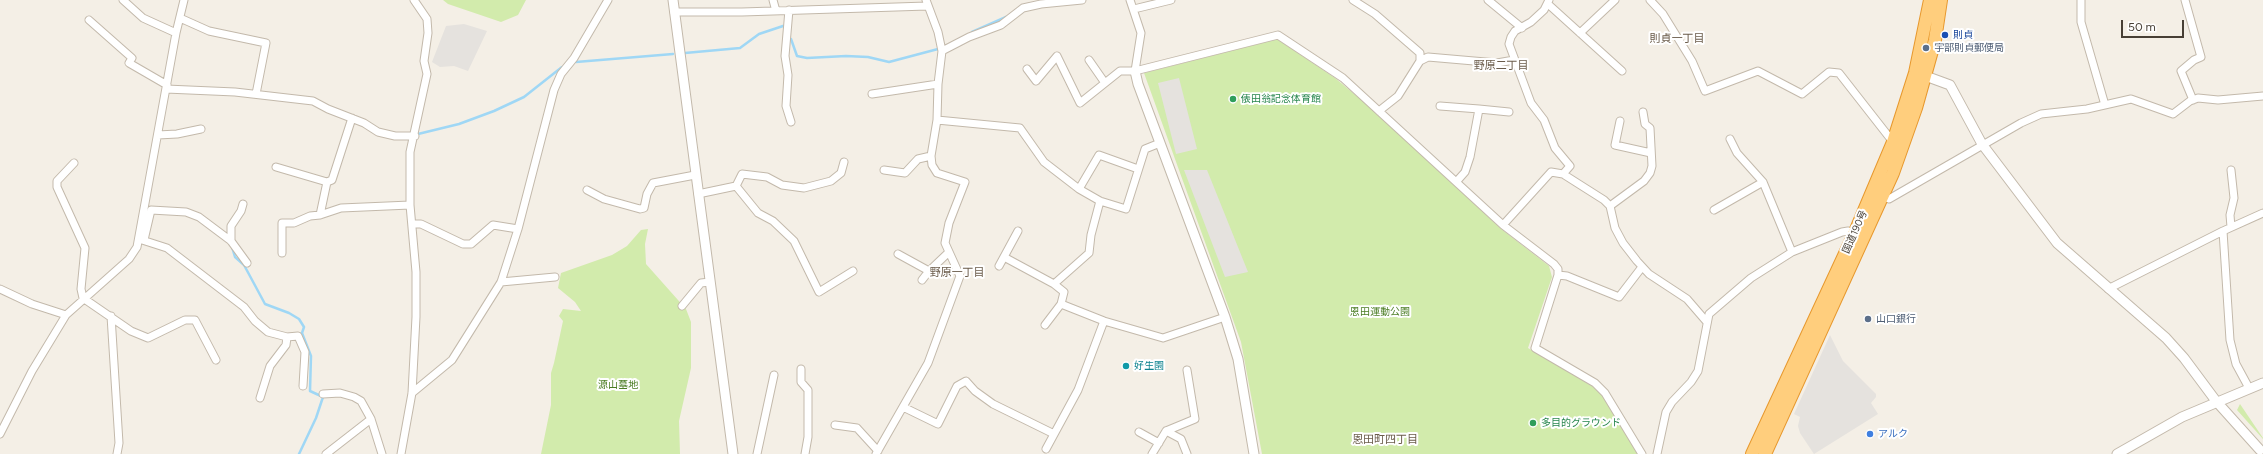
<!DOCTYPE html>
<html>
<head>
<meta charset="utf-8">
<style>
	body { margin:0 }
	#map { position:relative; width:2263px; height:454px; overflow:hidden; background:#f4efe6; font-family:Figtree,sans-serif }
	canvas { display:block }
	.scale { position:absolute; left:2121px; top:20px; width:63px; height:18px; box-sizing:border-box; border:2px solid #473f35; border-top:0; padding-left:5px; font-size:12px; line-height:14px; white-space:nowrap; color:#473f35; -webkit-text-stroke:3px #fff; paint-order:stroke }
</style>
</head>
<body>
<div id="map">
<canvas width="2263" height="454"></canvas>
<div class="scale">50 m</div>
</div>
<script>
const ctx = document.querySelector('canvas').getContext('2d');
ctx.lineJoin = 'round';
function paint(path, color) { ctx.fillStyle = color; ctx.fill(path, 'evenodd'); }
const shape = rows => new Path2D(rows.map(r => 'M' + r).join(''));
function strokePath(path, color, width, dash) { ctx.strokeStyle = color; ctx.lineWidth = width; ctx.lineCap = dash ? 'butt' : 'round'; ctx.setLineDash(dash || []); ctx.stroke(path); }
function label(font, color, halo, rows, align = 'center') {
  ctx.font = font + ' Figtree,"Noto Sans JP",sans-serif'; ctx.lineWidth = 4; ctx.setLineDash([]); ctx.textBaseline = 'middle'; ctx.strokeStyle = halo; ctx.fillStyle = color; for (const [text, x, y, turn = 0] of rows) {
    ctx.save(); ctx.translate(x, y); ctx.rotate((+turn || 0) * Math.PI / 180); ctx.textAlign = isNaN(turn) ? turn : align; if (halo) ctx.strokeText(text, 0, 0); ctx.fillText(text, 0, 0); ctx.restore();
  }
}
const green = shape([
	[443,0,526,0,518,15,501,22,448,4],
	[1277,39,1335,78,1377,113,1500,228,1549,266,1552,277,1528,348,1592,386,1603,396,1638,454,1262,454,1241,342,1144,73],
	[648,229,645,244,646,264,686,309,691,322,691,368,679,421,680,454,541,454,551,405,551,373,554,363,563,321,559,316,563,309,581,311,575,302,558,288,561,273,612,255,627,246,641,230],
	[2240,404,2263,438,2263,439,2237,410]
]);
const parking = shape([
	[464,24,487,31,468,71,454,66,440,67,432,62,446,26],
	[1179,78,1197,149,1176,154,1158,83],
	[1184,170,1207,170,1248,272,1225,277],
	[1830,335,1843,361,1876,394,1876,397,1871,403,1878,414,1814,454,1800,433,1798,426,1800,417,1794,414]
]);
const stream = shape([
	[972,32,1006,17],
	[791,39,797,56,807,58,846,56,868,57,889,62,938,49],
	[685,53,740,48,759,34,783,26],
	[576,62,673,54],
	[418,134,459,124,494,111,524,97,562,67],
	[232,247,235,257,244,265,265,304,289,313,299,319,304,327,302,333,311,356,310,391,323,397,316,418,299,454]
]);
const minor = shape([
	[123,0,143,18,176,33],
	[773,0,776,11],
	[1130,0,1141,33,1135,71],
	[1353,0,1375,14,1420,53,1420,61],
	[1488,0,1522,28],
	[1549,0,1544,10,1531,22,1515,31,1511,37,1509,44,1531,103,1544,120,1555,148,1570,166,1563,174],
	[1650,0,1663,14,1692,61,1705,91,1758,71,1802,94,1829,72,1839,73,1893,142],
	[2081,0,2081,22,2105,105],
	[2185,0,2201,57,2194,60,2181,71,2193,100],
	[1548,4,1622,71],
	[1134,9,1171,0],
	[789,10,785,56,788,75,786,106,791,122],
	[674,12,742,12,927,6],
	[180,18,209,31,266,43,256,94],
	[89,20,132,58,129,63,167,85],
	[1580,33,1615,0],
	[942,51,969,37,1001,25,1023,8,1041,4,1082,0],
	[1089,60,1105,83],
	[1027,69,1036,81,1057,56,1080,103,1120,71,1135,71,1278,35,1343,78,1503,225,1554,264,1558,269,1558,275,1535,348,1595,383,1605,393,1642,454],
	[166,89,235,92,313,101,328,109,364,123,378,132,395,136,415,136],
	[872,94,938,84],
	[1440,106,1479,109,1470,157,1465,172,1457,181],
	[1479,109,1509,112],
	[1379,111,1398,96,1420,61,1428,57,1497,63,1514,60],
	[937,120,1020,128,1044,162,1079,189,1100,201,1126,209,1145,149,1160,143],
	[1620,121,1615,145,1651,153],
	[158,135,177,134,201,129],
	[1730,139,1737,153,1763,182,1792,252],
	[74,163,57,181,57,187,85,248,81,289,83,298,131,331,148,338,185,320,195,320,216,360],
	[276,167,327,182,332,180,352,118],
	[884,170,905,173,918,159,931,156],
	[2231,170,2234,198,2230,215,2231,227],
	[736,186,742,174,767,177,782,185,804,188,831,181,841,173,844,162],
	[1079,189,1099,155,1138,169],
	[587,190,604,199,640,209,644,208,647,194,653,183,695,175],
	[698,194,736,186,758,213,773,221,794,241,819,292,853,271],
	[1883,197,1889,199,2021,123,2041,114,2087,109,2131,99,2173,114,2190,101,2198,98,2218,100,2263,96],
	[1610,206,1644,181,1650,173,1652,166,1650,128,1645,124,1643,112],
	[1714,210,1763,182],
	[320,215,327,182],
	[412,224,421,224,463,244,471,244,493,225,518,229],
	[1503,225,1551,172,1563,174,1604,200,1610,206,1615,228,1623,243,1637,261,1649,274,1687,299,1706,321],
	[2223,231,2230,340,2236,364,2249,388],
	[139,239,167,248,244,307,255,321,268,332,287,337,298,336,305,352,303,386],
	[144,240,151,210,186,212,199,217,231,241,247,263],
	[231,241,231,226,241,211,243,204],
	[282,253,282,223,294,223,310,216,320,215,341,208,410,205],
	[898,254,929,271],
	[1004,257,1054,284],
	[999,266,1018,231],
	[1558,275,1567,276,1619,297,1642,267],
	[922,280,929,271,949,252],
	[501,282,555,277],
	[0,289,32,304,66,315],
	[2108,289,2223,231,2263,213],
	[1061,304,1104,321,1163,338,1225,317],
	[682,306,701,283,710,282],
	[111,316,119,443,117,454],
	[1045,325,1061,304,1064,292,1054,284,1089,253,1091,235,1100,201],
	[801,369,801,382,808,390,808,437,805,454],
	[412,393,452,360,501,282,518,229,554,90,561,74,574,58,608,0],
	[323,394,340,393,354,397,361,401,371,419],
	[260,398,270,366,286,345,287,337],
	[903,407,938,424,957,386,966,381,975,391,993,404,1050,432],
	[835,425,857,428,878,451],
	[1166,431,1195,419,1187,370],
	[1139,432,1159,443],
	[0,434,32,371,66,315,129,259,137,247,176,33,184,0],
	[1046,449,1078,390,1104,321],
	[326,454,371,419,382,454],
	[401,454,412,393,416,317,416,272,410,205,410,152,427,74,424,61,428,33,427,19,414,0],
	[757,454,774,375],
	[876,454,928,363,960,276,945,243,949,223,965,182,937,173,932,165,931,156,937,120,938,84,942,51,938,32,926,0],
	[1152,454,1166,431,1181,439,1187,454],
	[1657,454,1666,412,1672,402,1691,382,1698,371,1709,314,1751,278,1792,252,1842,232,1848,231,1858,233]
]);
const tertiary = shape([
	[673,0,733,454],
	[1135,71,1138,84,1225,317,1238,359,1254,454],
	[1920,74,1950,85,1982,144,2057,243,2166,338,2184,358,2216,401,2260,450],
	[2117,454,2182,417,2263,383]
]);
const trunk = shape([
	[1752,454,1855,232,1893,142,1915,73,1930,0],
	[1765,454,1893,173,1916,108,1935,40,1941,0]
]);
const markers = [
	[1945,35,4,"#1a4fb4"],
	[1926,48,4,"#5c6f8a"],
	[1233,99,4,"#2e9e5b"],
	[1868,319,4,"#5c6f8a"],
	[1126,366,4,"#0f9aa8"],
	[1533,423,4,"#2e9e5b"],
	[1870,434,4,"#3f7fe0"]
];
const transitNames = [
	["則貞",1953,35]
];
const serviceNames = [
	["宇部則貞郵便局",1934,48],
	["山口銀行",1876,319]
];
const leisureNames = [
	["俵田翁記念体育館",1241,99],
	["多目的グラウンド",1541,423]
];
const streetNames = [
	["国道190号",1855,232,-66]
];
const parkNames = [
	["恩田運動公園",1380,312],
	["源山墓地",618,385]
];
const cultureNames = [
	["好生園",1134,366]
];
const shopNames = [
	["アルク",1878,434]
];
const neighbourhoodNames = [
	["則貞一丁目",1677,39],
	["野原二丁目",1501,66],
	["野原一丁目",957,273],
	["恩田町四丁目",1385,440]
];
paint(green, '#d2ebac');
paint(parking, '#e5e2de');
strokePath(stream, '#9fd7f5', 2.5);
strokePath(minor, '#c3b9ab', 9);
strokePath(tertiary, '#c3b9ab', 11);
strokePath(trunk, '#e7982d', 14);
strokePath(minor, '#fff', 7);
strokePath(tertiary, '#fff', 9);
strokePath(trunk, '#ffce7d', 12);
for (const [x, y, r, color] of markers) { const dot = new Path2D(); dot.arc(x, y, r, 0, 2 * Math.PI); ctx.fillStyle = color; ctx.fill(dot); strokePath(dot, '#fff', 1.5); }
label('10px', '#164399', '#fff', transitNames, 'left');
label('10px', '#4e5e75', '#fff', serviceNames, 'left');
label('10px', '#27864d', '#fff', leisureNames, 'left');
label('10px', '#473f35', '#fff', streetNames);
label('10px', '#4b7d24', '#fff', parkNames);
label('10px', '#0d838f', '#fff', cultureNames, 'left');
label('10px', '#366cbe', '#fff', shopNames, 'left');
label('11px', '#6b5c4b', '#fff', neighbourhoodNames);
</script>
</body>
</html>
